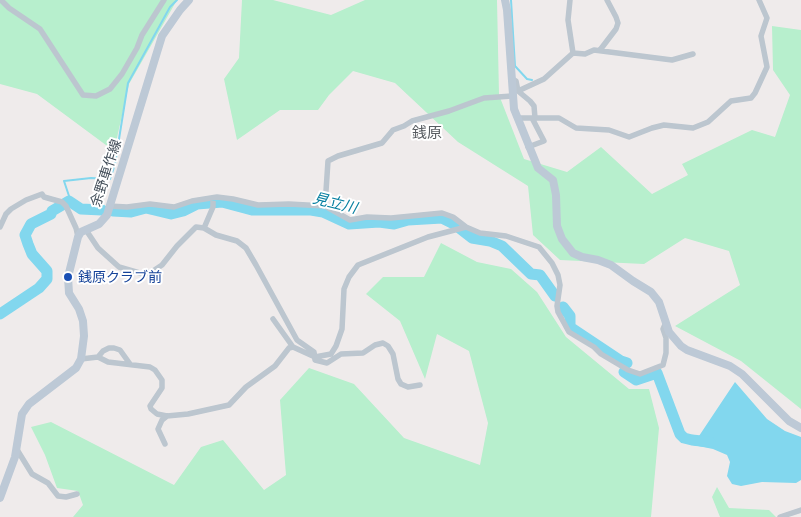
<!DOCTYPE html>
<html>
<head>
<meta charset="utf-8">
<style>
	body { margin:0 }
	canvas { display:block; background:#efebeb }
</style>
</head>
<body>
<canvas width="801" height="517"></canvas>
<script>
const ctx = document.querySelector('canvas').getContext('2d');
ctx.lineJoin = 'round';
function paint(path, color) { ctx.fillStyle = color; ctx.fill(path, 'evenodd'); }
const shape = rows => new Path2D(rows.map(r => 'M' + r).join(''));
function strokePath(path, color, width, dash) { ctx.strokeStyle = color; ctx.lineWidth = width; ctx.lineCap = dash ? 'butt' : 'round'; ctx.setLineDash(dash || []); ctx.stroke(path); }
function label(font, color, halo, rows, align = 'center') {
  ctx.font = font + ' Ubuntu,"Noto Sans JP",sans-serif'; ctx.lineWidth = 4; ctx.setLineDash([]); ctx.textBaseline = 'middle'; ctx.strokeStyle = halo; ctx.fillStyle = color; for (const [text, x, y, turn = 0] of rows) {
    ctx.save(); ctx.translate(x, y); ctx.rotate((+turn || 0) * Math.PI / 180); ctx.textAlign = isNaN(turn) ? turn : align; if (halo) ctx.strokeText(text, 0, 0); ctx.fillText(text, 0, 0); ctx.restore();
  }
}
const green = shape([
	[0,0,177,0,129,84,114,151,37,94,0,84],
	[242,0,273,0,331,15,365,0,497,0,499,95,524,159,567,172,601,147,652,194,688,175,682,164,752,130,775,137,790,95,773,70,772,26,801,30,801,409,741,361,675,326,740,285,729,251,685,238,644,264,560,260,533,235,528,186,458,142,395,83,353,71,329,95,318,110,280,110,237,140,224,79,239,58],
	[441,243,477,262,511,269,537,292,566,337,629,389,649,389,659,428,651,517,73,517,83,505,78,491,57,488,45,455,31,427,51,422,174,485,201,447,223,440,264,490,286,475,280,400,309,368,354,384,404,438,480,465,488,423,469,351,437,334,425,379,400,321,366,294,383,277,424,277],
	[717,487,729,508,769,510,776,517,720,517,712,497]
]);
const water = shape([
	[735,382,767,419,785,431,801,437,801,480,796,483,762,482,741,486,732,484,727,476,730,462,727,455,713,449,693,445]
]);
const stream = shape([
	[511,0,515,66,527,79,532,80],
	[69,201,69,196,64,181,91,178,110,179,115,164,128,83,170,7,177,0]
]);
const river = shape([
	[113,211,131,212,146,208,171,214,183,211,197,204,222,202,252,210,311,210,323,212,349,224,379,222,394,224,408,220,442,218,454,224,472,238,490,241,502,246,531,274,540,275,555,296],
	[563,307,570,316,570,327,621,361,627,363],
	[0,314,39,288,47,279,47,271,32,254,28,244,25,235,31,224,51,214,52,211,69,201,81,209,102,210],
	[624,372,636,380,657,373,680,434,684,438,692,440,710,442]
]);
const street = shape([
	[1,0,9,8,40,29,83,95,96,96,110,89,122,74,137,48,142,35,164,0],
	[570,0,568,20,573,53],
	[600,50,616,29,618,23,616,17,607,0],
	[511,78,516,81,518,91,544,79,573,53,585,54,594,50,672,60,693,54],
	[518,91,530,101,534,106,535,118],
	[517,118,532,118],
	[528,147,544,141,532,118,559,118,576,128,609,130,629,137,652,128,664,125,693,128,708,122,731,101,751,98,755,93,767,67,761,36,767,18,759,0],
	[109,206,127,207,150,204,174,207,192,201,217,197,233,199,258,205,289,204,325,206,350,220,367,217,391,218,442,213,453,217,466,227],
	[325,206,328,161,338,156,382,143,393,130,404,126,412,121,449,111,484,98,512,96],
	[0,227,6,214,11,209,26,200,42,194,44,197,62,202,66,206,76,228,78,237],
	[204,228,213,207,213,198],
	[86,230,98,248,119,267,143,274,153,271,162,265,177,246,196,227,204,228,216,235,237,241,246,248,256,265,297,340,314,352,315,360,327,363,341,354,363,353,375,345,383,343,388,346,393,354,398,379,401,384,408,387,420,385],
	[273,319,293,347],
	[98,357,103,351,109,348,114,348,120,350,130,364],
	[81,359,98,357,108,362,150,367,155,370,162,380,162,388,150,406,151,409,157,414,167,416,188,414,229,405,246,387,275,366,289,348,293,347,315,357,331,354,336,346,342,329,344,289,349,277,358,265,428,237,466,227,480,233,506,236,539,247,552,263,558,275,560,285,557,306,558,312,569,332,594,347,601,354,628,370,640,374,663,365,666,353,666,338,663,329,666,322],
	[165,444,158,429,162,420,167,416],
	[16,448,32,474,48,483,58,496,66,497,77,494],
	[780,517,801,510]
]);
const secondary = shape([
	[505,0,507,10,514,109,538,168,553,180,556,195,557,226,562,239,573,253,582,257,598,260,611,265,633,281,651,292,659,302,669,332,681,346,687,350,730,366,742,374,789,421,801,428],
	[0,498,15,457,22,414,29,404,76,368,81,359,84,336,83,321,79,309,69,293,68,277,78,237,81,232,99,224,107,215,162,36,180,10,189,0]
]);
const markers = [
	[68,277,5,"#1a4fb4"]
];
const streetNames = [
	["余野車作線",106,173,-72]
];
const transitNames = [
	["銭原クラブ前",78,277]
];
const neighbourhoodNames = [
	["銭原",427,133]
];
const waterNames = [
	["見立川",335,203,14]
];
paint(green, '#b7efcd');
paint(water, '#82d7ee');
strokePath(stream, '#82d7ee', 2);
strokePath(river, '#82d7ee', 11);
strokePath(street, '#bcc6cf', 5.5);
strokePath(secondary, '#bdc9d6', 8);
for (const [x, y, r, color] of markers) { const dot = new Path2D(); dot.arc(x, y, r, 0, 2 * Math.PI); ctx.fillStyle = color; ctx.fill(dot); strokePath(dot, '#fff', 2); }
label('14px', '#444f5a', '#fff', streetNames);
label('14px', '#164399', '#fff', transitNames, 'left');
label('15px', '#585c61', '#fff', neighbourhoodNames);
label('italic 15px', '#0880a1', '#fff', waterNames);
</script>
</body>
</html>
